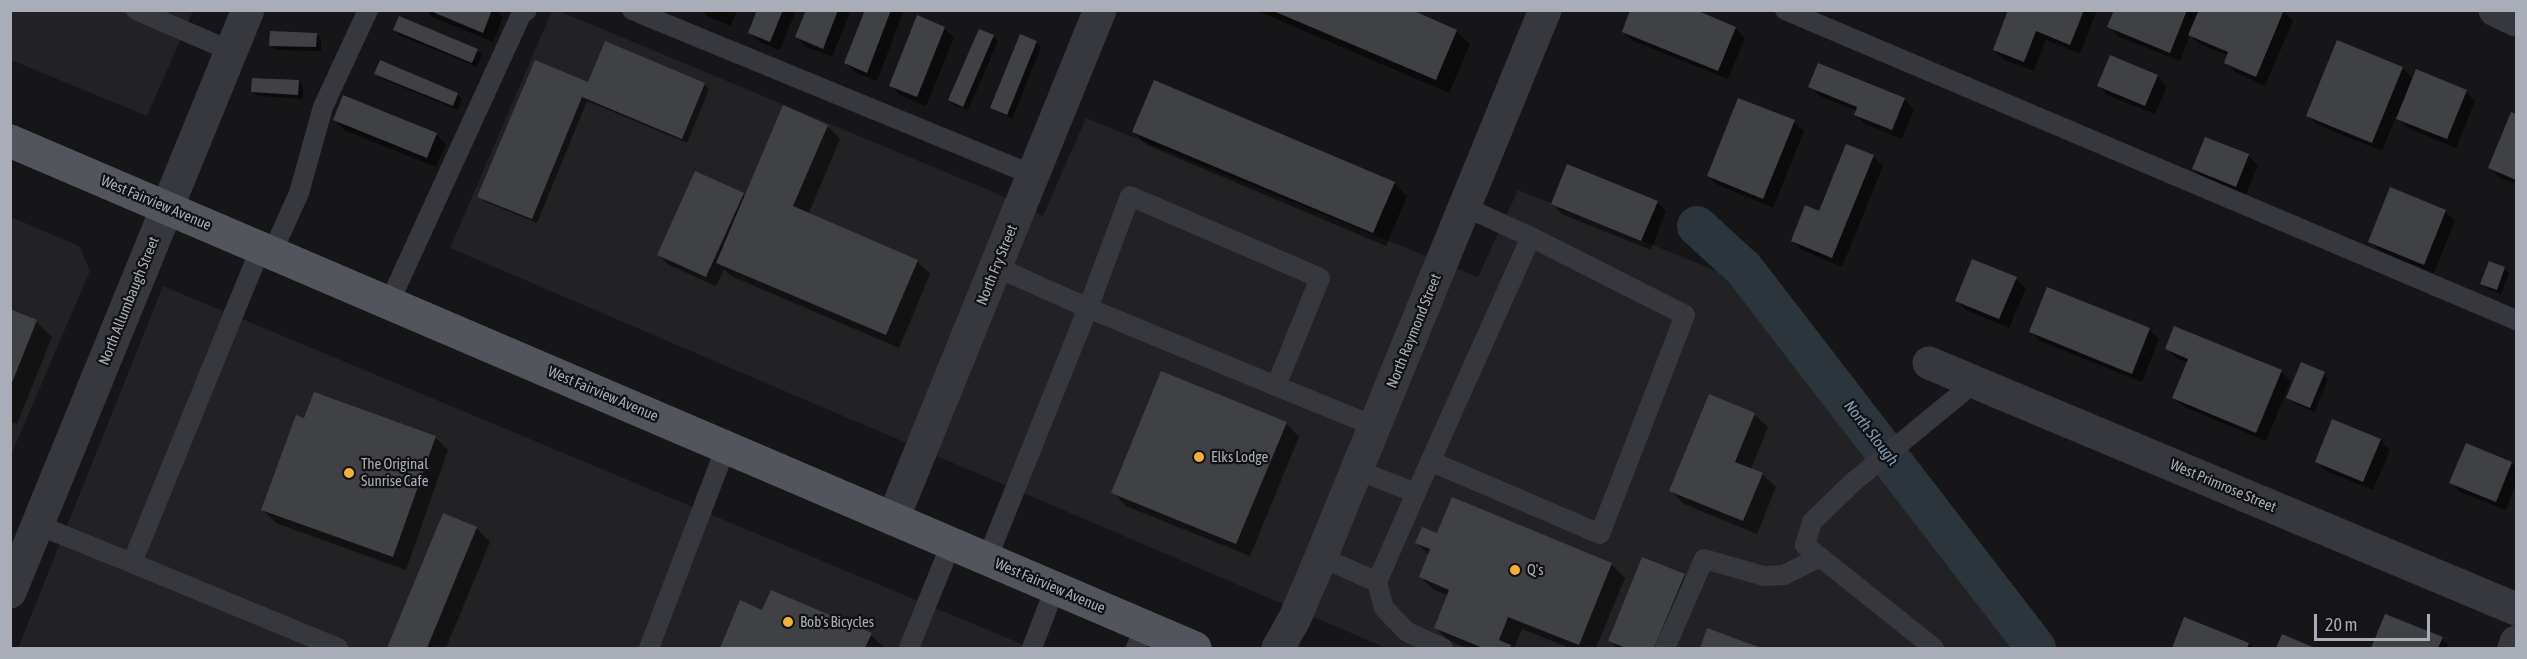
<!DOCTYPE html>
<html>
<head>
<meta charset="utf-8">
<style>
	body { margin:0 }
	#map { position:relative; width:2527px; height:659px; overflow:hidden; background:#161618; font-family:"Asap Condensed",sans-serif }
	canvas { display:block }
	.frame { position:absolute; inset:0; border:12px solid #a8adb8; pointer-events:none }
	.scale { position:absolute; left:2314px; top:614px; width:116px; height:27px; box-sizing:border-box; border:3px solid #a8adb8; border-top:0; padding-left:8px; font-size:18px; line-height:21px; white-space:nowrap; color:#a8adb8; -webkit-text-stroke:4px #111113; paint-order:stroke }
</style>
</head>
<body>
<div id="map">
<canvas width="2527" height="659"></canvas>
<div class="frame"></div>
<div class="scale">20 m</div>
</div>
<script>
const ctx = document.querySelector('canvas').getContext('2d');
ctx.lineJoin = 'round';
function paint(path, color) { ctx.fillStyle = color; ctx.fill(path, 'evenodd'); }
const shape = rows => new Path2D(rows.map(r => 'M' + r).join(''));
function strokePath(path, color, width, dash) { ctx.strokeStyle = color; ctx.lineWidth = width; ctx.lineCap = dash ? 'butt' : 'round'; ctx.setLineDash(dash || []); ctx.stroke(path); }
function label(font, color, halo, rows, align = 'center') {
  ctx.font = font + ' "Asap Condensed",sans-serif'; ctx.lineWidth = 4.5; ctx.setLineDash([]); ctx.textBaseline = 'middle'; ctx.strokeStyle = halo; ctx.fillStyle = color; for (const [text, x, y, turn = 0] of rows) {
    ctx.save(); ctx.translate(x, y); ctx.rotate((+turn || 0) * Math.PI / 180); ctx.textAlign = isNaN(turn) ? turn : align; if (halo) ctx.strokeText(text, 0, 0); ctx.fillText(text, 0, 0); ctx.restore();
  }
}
const built = shape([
	[10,11,193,11,147,116,11,60],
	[552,11,559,11,991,191,1043,216,1086,118,1478,277,1518,190,1746,283,2031,648,1386,648,450,248],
	[11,217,79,246,90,271,11,455],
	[163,286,1031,648,18,648]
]);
const shadow = shape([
	[426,10,497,10,503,17,493,42,432,17],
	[702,10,737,10,731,26,708,17],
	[759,10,796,10,780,50,760,42,750,33],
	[808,10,851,10,832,57,806,47,797,37],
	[867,10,904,10,877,81,856,73,846,63],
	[1255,10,1408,10,1456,31,1470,44,1449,93],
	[2010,10,2097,10,2080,54,2046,40,2034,71,2004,60,1994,50],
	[2116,10,2282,10,2293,21,2265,86,2235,72,2225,62,2228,56,2200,44,2190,35,2180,61,2119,37,2109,27],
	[944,28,954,38,926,106,900,95,890,85],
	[1735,28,1745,38,1728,79,1633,41,1623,31],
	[395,30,477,50,482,55,477,67,399,35],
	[316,34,321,39,321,51,276,50,271,45],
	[993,36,998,41,968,110,954,105,950,100],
	[1036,42,1041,47,1012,119,997,112,992,108],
	[2402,68,2414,80,2466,91,2475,101,2456,148,2408,128,2396,116,2382,151,2318,125,2308,116],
	[376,74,457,94,462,99,458,110,380,78],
	[2157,76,2167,86,2155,114,2109,96,2099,86],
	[299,81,303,86,303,99,258,96,253,92],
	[588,84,704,84,709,89,687,143,587,101,537,223,484,201,479,196],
	[1810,87,1904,99,1914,109,1902,139,1865,124,1856,114,1857,111,1820,96],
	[2512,114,2516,116,2516,184,2500,178,2490,168],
	[335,120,436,135,446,144,436,167,344,130],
	[1794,122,1804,131,1773,208,1718,185,1708,176],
	[827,126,840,139,808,215,917,261,930,274,899,348,731,276,724,269,716,286,669,265,659,255,743,194,746,197],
	[1133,132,1394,183,1407,196,1386,246,1147,145],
	[1873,156,1883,166,1842,267,1802,250,1793,241],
	[2248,156,2258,165,2245,196,2203,179,2193,169],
	[1657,202,1666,211,1651,250,1562,214,1553,204],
	[2445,211,2455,221,2434,273,2380,251,2370,242],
	[2504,268,2509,273,2501,294,2486,288,2482,283],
	[2016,279,2026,288,2009,328,1966,310,1957,300],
	[2048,289,2150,330,2159,339,2142,382,2040,341,2031,332],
	[10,310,36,321,52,337,17,424,10,422],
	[2167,348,2281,372,2291,381,2266,441,2184,407,2174,398,2188,363,2176,358],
	[2324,374,2328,379,2315,412,2293,403,2288,398],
	[1754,414,1768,427,1751,469,1762,474,1776,487,1757,534,1684,504,1671,491],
	[1286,423,1299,437,1250,556,1126,506,1113,492],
	[435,437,448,450,406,570,276,523,263,510],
	[2380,440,2390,450,2373,490,2326,471,2316,461],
	[2466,445,2512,463,2516,468,2516,484,2506,510,2460,492,2451,482],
	[1453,499,1612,565,1625,578,1596,648,1570,648,1522,629,1514,648,1467,648,1449,641,1436,628,1449,596,1434,590,1420,577,1429,555,1417,543,1438,535],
	[443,515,476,528,490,542,446,648,389,648],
	[1684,575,1693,585,1668,648,1617,648,1610,641],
	[741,602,763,612,871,635,885,648,722,648],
	[2386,616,2442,639,2451,648,2372,648],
	[2185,619,2248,644,2253,648,2173,648],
	[1708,630,1757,648,1701,648]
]);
const canal = shape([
	[1697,226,1744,269,2036,648]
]);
const building = shape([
	[428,10,492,10,483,33],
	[757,10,783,10,770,42,748,33],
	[806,10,838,10,823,49,795,37],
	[865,10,891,10,867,73,844,63],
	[1271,10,1412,10,1457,30,1436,80],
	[1630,10,1696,10,1736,27,1718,71,1622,32],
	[2008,10,2084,10,2070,45,2036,31,2024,62,1993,50],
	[2114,10,2187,10,2170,53,2107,27],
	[2199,10,2284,10,2256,77,2224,63,2228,52,2188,35],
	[917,15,945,27,917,97,889,86],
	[399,16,478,49,472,63,393,30],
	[979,29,994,35,963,107,948,100],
	[270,31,317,33,316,47,269,46],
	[1020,34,1037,41,1007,115,990,108],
	[2337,40,2403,67,2372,143,2306,116],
	[605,41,705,83,682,139,582,97,532,219,477,197,535,60,588,82],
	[2110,55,2158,75,2145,106,2097,86],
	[380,60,458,93,453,106,374,74],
	[1818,63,1905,98,1892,130,1854,115,1857,107,1808,87],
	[2416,69,2467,90,2447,139,2396,119],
	[252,78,299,80,298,95,251,92],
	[1154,80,1395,182,1373,233,1132,132],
	[343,95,437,133,427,158,333,120],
	[1738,98,1795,120,1763,199,1707,176],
	[783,105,828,125,793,206,918,260,886,335,716,263],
	[2511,112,2516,114,2516,180,2488,168],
	[2205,137,2249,154,2236,187,2192,169],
	[1846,144,1874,155,1832,258,1791,241,1805,205,1819,211],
	[1567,164,1658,201,1641,241,1551,204],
	[695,171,744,193,706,277,657,255],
	[2390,187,2446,210,2424,265,2368,242],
	[1972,259,2017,277,1999,319,1955,301],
	[2489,261,2505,267,2497,290,2480,284],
	[2047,287,2150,328,2132,374,2029,332],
	[10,309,37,320,11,385,10,385],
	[2174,326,2282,370,2256,433,2172,398,2188,359,2165,349],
	[2301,362,2325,372,2310,408,2286,398],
	[1161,371,1287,422,1236,544,1111,493],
	[314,392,436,436,393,557,261,510,296,415,304,418],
	[1709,394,1755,413,1735,462,1763,473,1743,521,1669,491],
	[2332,419,2381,439,2363,482,2315,462],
	[2466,443,2512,462,2496,502,2449,483],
	[1452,497,1612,563,1579,645,1508,617,1499,640,1511,645,1510,648,1483,648,1434,628,1449,590,1419,577,1430,549,1415,543,1422,527,1437,533],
	[443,513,477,527,427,648,387,648],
	[1642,557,1685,574,1654,648,1626,648,1608,641],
	[771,590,872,633,865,648,720,648,740,600,762,610],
	[2385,614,2443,637,2438,648,2371,648],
	[2184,617,2249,643,2247,648,2172,648],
	[1707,628,1761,648,1700,648],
	[2282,634,2315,648,2276,648]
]);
const lane = shape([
	[136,10,231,51],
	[632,10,1033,175],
	[1785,10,2516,320],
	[272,253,299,193,323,107,368,10],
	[389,303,521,15,527,10],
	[1276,386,1088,308,1130,196,1320,278,1276,386,1374,426],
	[1430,461,1600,534,1685,315,1531,237,1465,207],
	[1357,470,1416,493,1377,582,1384,608,1407,632,1443,648],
	[1416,493,1531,237],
	[38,525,132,563,261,247],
	[1321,557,1377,582],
	[987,559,1088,308,996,267],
	[132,563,338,648],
	[649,648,726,447],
	[909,648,951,544],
	[1032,648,1055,588],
	[1136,648,1145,627],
	[1665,648,1704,559,1764,576,1784,575,1820,557],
	[1934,648,1805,545,1812,522,1852,483,1975,382]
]);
const street = shape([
	[2495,10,2516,20],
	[1929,363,2516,609],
	[893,519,1100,10],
	[10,592,248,10],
	[1278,648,1295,618,1321,557,1545,10],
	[2514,648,2516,642]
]);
const primary = shape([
	[10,141,1195,648]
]);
const markers = [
	[1199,457,6,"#f2b134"],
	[349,473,6,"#f2b134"],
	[1515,570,6,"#f2b134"],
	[788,622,6,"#f2b134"]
];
const streetNames = [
	["West Fairview Avenue",156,203,23],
	["North Fry Street",997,265,-68],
	["North Allumbaugh Street",129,301,-68],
	["North Raymond Street",1414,331,-68],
	["West Fairview Avenue",603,394,23],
	["West Primrose Street",2223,486,23],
	["West Fairview Avenue",1050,586,23]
];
const poiNames = [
	["Elks Lodge",1211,457],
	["The Original",361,464],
	["Sunrise Cafe",361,481],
	["Q's",1527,570],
	["Bob's Bicycles",800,622]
];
const waterNames = [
	["North Slough",1871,433,52]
];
paint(built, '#222225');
paint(shadow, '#0007');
strokePath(canal, '#2c353c', 40);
paint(building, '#404145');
strokePath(lane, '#37383d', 20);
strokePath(street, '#37383d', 33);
strokePath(primary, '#53555c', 33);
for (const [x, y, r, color] of markers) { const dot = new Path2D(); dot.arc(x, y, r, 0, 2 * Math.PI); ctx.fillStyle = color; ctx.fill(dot); strokePath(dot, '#111113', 2); }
label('15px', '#a8adb8', '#111113', streetNames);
label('15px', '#a8adb8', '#111113', poiNames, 'left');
label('italic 16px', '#7f9bb3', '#111113', waterNames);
</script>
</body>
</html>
